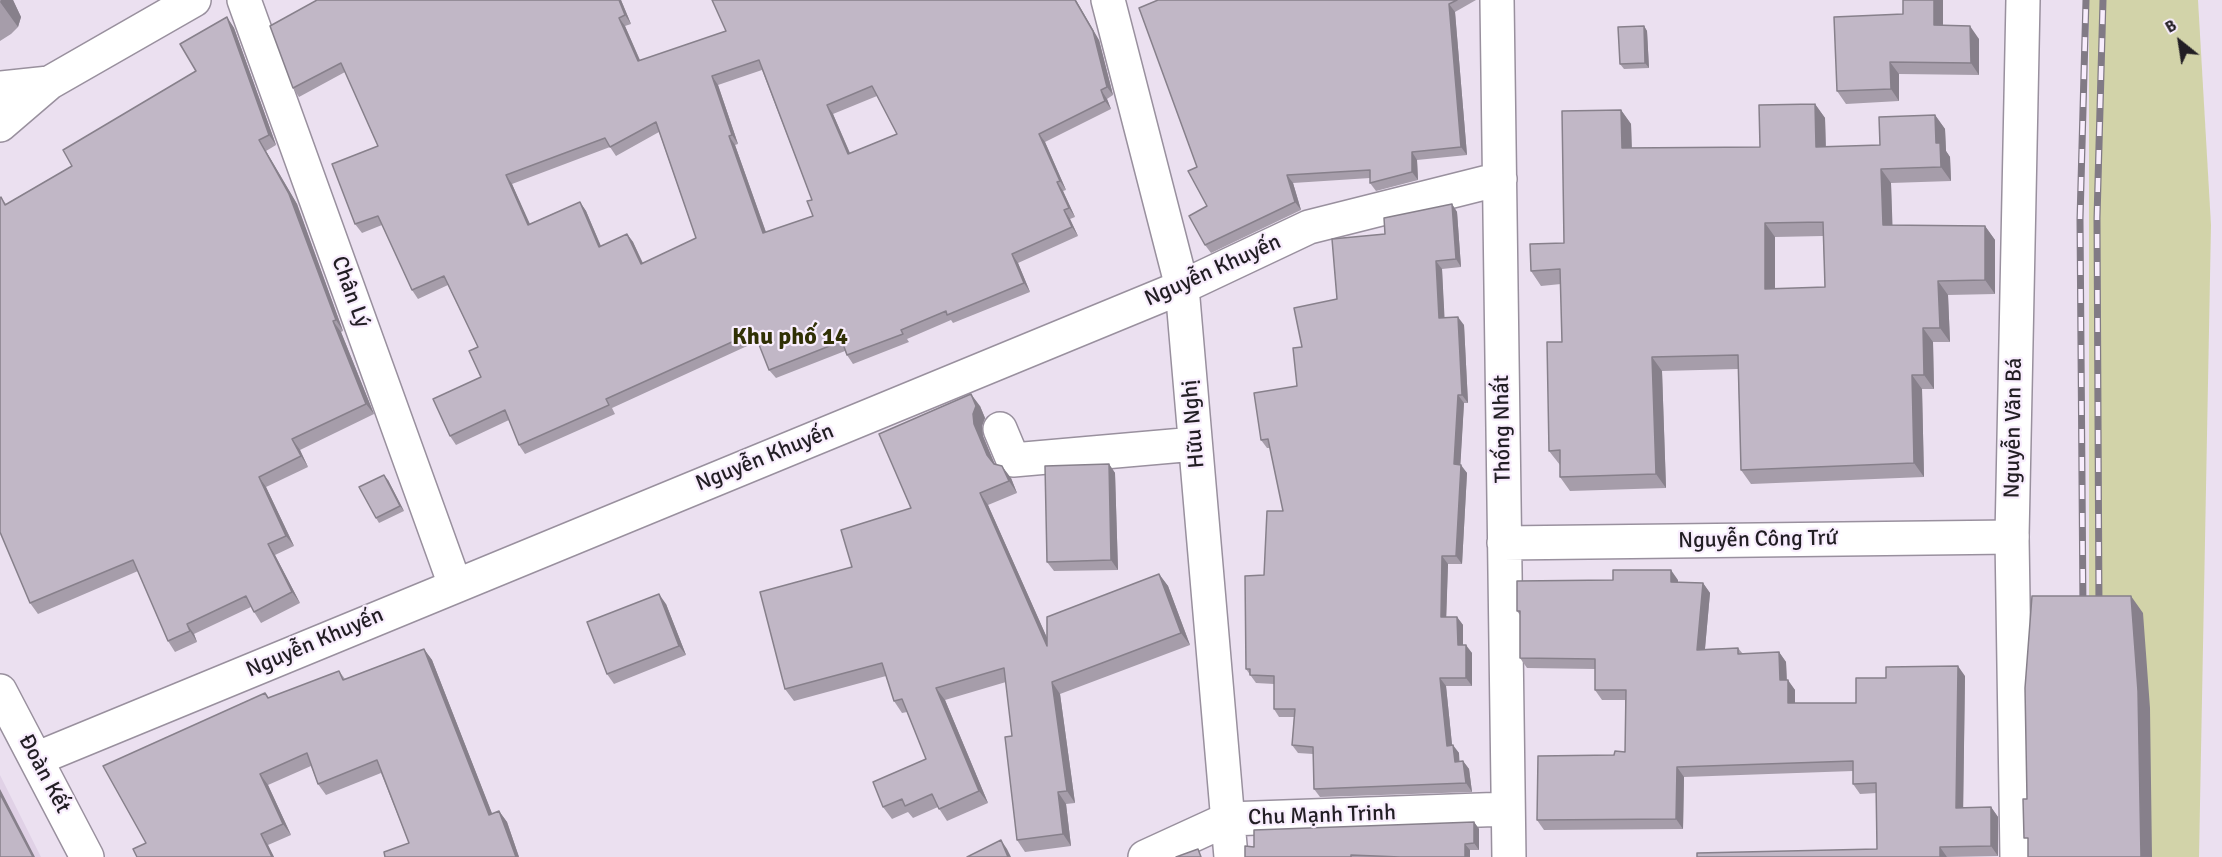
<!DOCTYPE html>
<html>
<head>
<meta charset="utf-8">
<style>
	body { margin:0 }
	#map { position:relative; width:2222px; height:857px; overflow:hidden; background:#ebe0f0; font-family:Signika,sans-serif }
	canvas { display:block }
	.north { position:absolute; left:2150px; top:12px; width:60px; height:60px; -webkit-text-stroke:4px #f8edfd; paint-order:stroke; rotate:330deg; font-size:16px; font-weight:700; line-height:24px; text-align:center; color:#221e24 }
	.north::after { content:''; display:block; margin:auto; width:21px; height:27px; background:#221e24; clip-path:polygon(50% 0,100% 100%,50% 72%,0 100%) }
</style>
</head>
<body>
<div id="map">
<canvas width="2222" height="857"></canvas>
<div class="north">B</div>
</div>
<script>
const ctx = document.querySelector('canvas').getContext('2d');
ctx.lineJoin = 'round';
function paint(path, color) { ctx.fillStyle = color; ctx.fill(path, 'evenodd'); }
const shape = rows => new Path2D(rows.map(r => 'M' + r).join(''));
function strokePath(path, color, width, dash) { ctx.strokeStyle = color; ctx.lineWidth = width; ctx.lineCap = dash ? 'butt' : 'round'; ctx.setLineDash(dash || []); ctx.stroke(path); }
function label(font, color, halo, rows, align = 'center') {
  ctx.font = font + ' Signika,sans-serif'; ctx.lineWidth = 4.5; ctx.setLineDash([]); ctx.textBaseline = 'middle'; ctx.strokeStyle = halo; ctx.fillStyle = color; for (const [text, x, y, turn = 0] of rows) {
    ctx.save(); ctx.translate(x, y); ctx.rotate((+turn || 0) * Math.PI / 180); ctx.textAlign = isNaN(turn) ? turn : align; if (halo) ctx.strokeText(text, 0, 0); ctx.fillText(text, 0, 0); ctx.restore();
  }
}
const built = shape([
	[0,775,41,857,0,857]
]);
const green = shape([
	[2089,0,2198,0,2211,225,2199,857,2089,857]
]);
const minor = shape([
	[244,0,455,585],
	[1108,0,1182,287,1231,857],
	[1497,0,1509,857],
	[1000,429,1013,460,1195,444],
	[1504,543,2012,537],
	[0,691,87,857],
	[36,759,1182,287,1309,227,1500,179],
	[1145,857,1228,819,1508,809]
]);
const major = shape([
	[0,88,49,83],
	[0,125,49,83,194,0],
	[2017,857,2012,537,2023,0]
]);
const rail = shape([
	[2083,611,2080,219,2086,0],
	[2099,612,2097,218,2103,0]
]);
const wall = shape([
	[0,0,13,0,21,17,18,27,11,34,0,41],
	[317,0,621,0,631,24,625,26,640,60,1099,40,1113,95,1107,99,1111,109,1045,142,1066,190,1063,191,1075,217,1070,219,1078,236,1018,263,1030,292,953,323,951,320,907,339,909,342,853,364,847,355,845,351,776,378,769,370,758,341,612,408,615,414,525,454,519,445,509,420,456,445,450,436,481,377,478,347,448,285,418,299,412,290,382,225,362,233,355,224,378,146,345,72,299,97,293,88],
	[762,70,812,200,813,216,766,232,735,145,738,144,718,85],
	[877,96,897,134,850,153,833,114],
	[659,132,696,238,643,263,633,242,627,234,601,246,586,211,580,202,529,224,512,184,610,147,616,156],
	[1158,0,1476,0,1455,12,1467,155,1417,160,1418,180,1376,191,1370,183,1370,178,1293,183,1301,210,1211,253,1205,245,1207,206,1197,167],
	[1903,0,1943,0,1943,25,1979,39,1979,75,1899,74,1899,101,1846,104,1837,91,1903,14],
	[227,17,234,28,276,145,266,151,297,204,343,331,341,332,374,414,300,450,308,467,266,487,294,546,275,555,300,603,261,623,251,607,194,634,197,642,175,652,168,641,138,571,38,614,30,603,1,197,6,204,72,166,196,71],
	[1644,26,1647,31,1649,68,1624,69,1620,64],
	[1815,104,1825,118,1826,147,1880,145,1935,115,1945,129,1946,151,1950,157,1951,181,1891,183,1892,225,1985,226,1995,240,1995,294,1948,295,1950,342,1933,342,1934,389,1922,389,1924,477,1751,484,1741,470,1738,369,1662,371,1666,488,1570,491,1560,477,1560,465,1549,451,1562,342,1561,284,1541,286,1531,271,1564,243,1621,110,1631,124,1632,148,1760,147],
	[1823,236,1825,287,1775,289,1775,237],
	[1452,204,1457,212,1461,267,1442,269,1444,317,1464,325,1468,403,1464,403,1460,465,1467,473,1462,564,1448,564,1446,617,1457,617,1463,625,1463,645,1472,653,1472,686,1446,686,1452,745,1459,753,1459,762,1463,761,1469,769,1472,792,1320,797,1314,789,1313,754,1298,753,1292,745,1294,717,1279,717,1274,709,1274,684,1256,683,1246,669,1264,575,1283,511,1270,448,1267,448,1261,440,1297,386,1302,347,1337,299],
	[980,406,985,418,982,426,983,436,994,463,1011,478,1017,493,988,505,1047,638,1159,574,1168,586,1190,645,1060,694,1075,803,1066,804,1071,846,1025,852,1017,840,1012,736,1006,682,945,700,988,803,947,821,938,807,913,818,908,812,892,819,883,807,926,759,907,712,902,713,894,701,886,676,794,701,785,689,852,567,911,508],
	[1109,464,1115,473,1118,570,1054,571,1047,562],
	[388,480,404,511,379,523,376,518],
	[1678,580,1678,582,1703,583,1710,593,1705,649,1738,648,1743,654,1779,652,1786,662,1787,680,1795,690,1795,703,1856,703,1965,676,1963,808,1991,807,1998,817,1998,856,1947,857,1877,849,1877,793,1860,794,1853,784,1853,771,1684,777,1683,829,1544,830,1537,820,1614,755,1625,752,1625,700,1602,700,1595,690,1595,669,1527,668,1520,658,1520,615,1517,611],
	[666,604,686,655,614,684,607,674],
	[424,649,432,660,492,814,499,811,507,822,519,857,385,857,409,843,381,773,326,795,318,784,311,766,268,785,291,835,268,845,274,857,137,857,146,843,265,693,269,698,339,671,345,679],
	[1474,822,1479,829,1479,850,1470,850,1470,857,1245,857,1254,847]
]);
const shadedWall = shape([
	[1,0,13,0,21,17,18,27,0,2],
	[619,0,621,0,631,24,625,15],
	[1075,0,1076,0,1099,40,1113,95,1107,87],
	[1934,0,1943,0,1943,37,1934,25],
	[1449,4,1455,12,1467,155,1461,147],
	[227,17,234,28,276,145,269,135],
	[619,18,625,26,644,70,638,61],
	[1644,26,1647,31,1649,68,1645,63],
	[1970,26,1979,39,1979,75,1971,63],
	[1890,62,1899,74,1899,101,1891,89],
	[712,76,718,85,738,144,732,135],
	[1101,90,1107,99,1111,109,1105,101],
	[1815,104,1825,118,1826,161,1816,147],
	[827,105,833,114,854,163,848,154],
	[1621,110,1631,124,1632,162,1622,148],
	[1935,115,1945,129,1946,151,1950,157,1951,181,1941,167,1936,143],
	[1039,134,1045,142,1066,190,1060,181],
	[729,136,735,145,769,241,763,233],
	[259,140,266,151,297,204,343,331,336,320],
	[1412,152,1417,160,1418,180,1412,172],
	[1881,169,1891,183,1893,239,1883,225],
	[506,175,512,184,534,233,528,225],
	[1287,175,1293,183,1301,210,1295,202],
	[1057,182,1063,191,1075,217,1069,208],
	[580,202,586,211,605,256,599,247],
	[1452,204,1457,212,1461,267,1456,259],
	[1064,210,1070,219,1078,236,1072,227],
	[1765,223,1775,237,1775,303,1765,289],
	[1985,226,1995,240,1995,294,1985,280],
	[627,234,633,242,647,273,641,264],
	[1012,254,1018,263,1030,292,1024,283],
	[1436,261,1442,269,1445,326,1439,318],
	[1938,281,1948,295,1950,342,1940,328],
	[1458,317,1464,325,1468,403,1462,395],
	[333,321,341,332,374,414,366,404],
	[1923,328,1933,342,1934,389,1924,375],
	[1652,357,1662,371,1666,488,1656,474],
	[1912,375,1922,389,1924,477,1914,463],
	[971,394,980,406,985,418,982,426,983,436,996,467,987,455,974,424],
	[1458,395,1464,403,1460,472,1454,464],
	[292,439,300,450,308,467,301,456],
	[1109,464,1115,473,1118,570,1111,560],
	[1461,465,1467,473,1462,564,1456,556],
	[1002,466,1011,478,1017,493,1009,481],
	[384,475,388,480,404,511,400,506],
	[259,477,266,487,294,546,286,536],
	[980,493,988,505,1056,658,1047,646],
	[268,544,275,555,300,603,292,592],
	[1442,556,1448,564,1446,625,1441,617],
	[1671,570,1678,580,1678,592,1671,582],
	[1159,574,1168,586,1190,645,1181,633],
	[1703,583,1710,593,1704,659,1697,650],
	[659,594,666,604,686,655,679,646],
	[2131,596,2143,613,2150,708,2152,857,2141,857],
	[1457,617,1463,625,1463,653,1458,645],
	[187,624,194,634,197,642,190,631],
	[1466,645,1472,653,1472,686,1466,678],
	[424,649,432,660,497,826,489,815],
	[1779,652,1786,662,1787,690,1780,680],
	[1958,666,1965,676,1963,818,1956,808],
	[1440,678,1446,686,1453,754,1447,746],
	[1788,680,1795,690,1795,713,1788,703],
	[1052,682,1060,694,1075,803,1067,791],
	[936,688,945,700,988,803,979,791],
	[1453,745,1459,753,1460,770,1455,762],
	[1463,761,1469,769,1472,792,1466,783],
	[1677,767,1684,777,1683,829,1676,819],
	[260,774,268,785,291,835,283,824],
	[0,789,35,857,33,857,0,794],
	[1058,792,1066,804,1071,846,1063,834],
	[1991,807,1998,817,1998,856,1991,846],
	[499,811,507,822,519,857,516,857],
	[1474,822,1479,829,1479,850,1474,843],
	[261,834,268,845,274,857,272,857],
	[1001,840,1007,849,1011,857,1008,857],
	[1465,844,1470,850,1470,857,1465,857],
	[1940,847,1947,857,1940,857]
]);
const building = shape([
	[317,0,619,0,625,15,619,18,638,61,726,31,712,0,1075,0,1093,31,1107,87,1101,90,1105,101,1039,134,1060,181,1057,182,1069,208,1064,210,1072,227,1012,254,1024,283,947,315,946,311,901,330,903,334,847,355,842,341,769,370,754,332,606,399,609,405,519,445,505,410,450,436,433,399,481,377,469,351,478,347,444,276,412,290,378,216,355,224,332,164,378,146,341,63,293,88,270,26,317,0],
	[759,60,812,200,807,201,813,216,763,233,729,136,732,135,712,76,759,60],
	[872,86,897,134,848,154,827,105,872,86],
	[656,122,696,238,641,264,627,234,599,247,580,202,528,225,506,175,605,138,610,147,656,122],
	[1158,0,1457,0,1449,4,1461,147,1412,152,1412,172,1370,183,1370,170,1287,175,1295,202,1205,245,1189,216,1207,206,1188,171,1197,167,1139,8,1158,0],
	[1903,0,1934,0,1934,25,1970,26,1971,63,1890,62,1891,89,1837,91,1834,17,1903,14,1903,0],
	[227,17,269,135,259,140,289,194,336,320,333,321,366,404,292,439,301,456,259,477,286,536,268,544,292,592,254,612,246,596,187,624,190,631,168,641,133,560,30,603,0,532,0,198,1,197,5,205,72,166,63,150,196,71,180,44,227,17],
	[1644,26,1645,63,1620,64,1618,27,1644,26],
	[1815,104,1816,147,1880,145,1879,117,1935,115,1936,143,1940,143,1941,167,1881,169,1883,225,1985,226,1985,280,1938,281,1940,328,1923,328,1924,375,1912,375,1914,463,1741,470,1738,355,1652,357,1656,474,1560,477,1560,450,1549,451,1547,342,1562,342,1560,269,1531,271,1530,244,1564,243,1562,111,1621,110,1622,148,1760,147,1759,105,1815,104],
	[1823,222,1825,287,1765,289,1765,223,1823,222],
	[1452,204,1456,259,1436,261,1439,318,1458,317,1462,395,1458,395,1454,464,1461,465,1456,556,1442,556,1441,617,1457,617,1458,645,1466,645,1466,678,1440,678,1447,746,1453,745,1455,762,1463,761,1466,783,1314,789,1313,747,1292,745,1295,709,1274,709,1274,676,1250,675,1250,669,1246,669,1245,576,1264,575,1267,511,1283,511,1268,439,1261,440,1254,393,1297,386,1293,348,1302,347,1294,308,1337,299,1332,239,1385,234,1384,218,1452,204],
	[971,394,976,406,973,414,974,424,987,455,994,464,1002,466,1009,481,980,493,1047,646,1047,617,1159,574,1181,633,1052,682,1067,791,1058,792,1063,834,1017,840,1005,737,1012,736,1004,668,936,688,979,791,939,809,932,794,905,806,902,799,883,807,873,782,926,759,902,699,894,701,882,663,785,689,760,592,852,567,841,530,911,508,879,434,971,394],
	[1109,464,1111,560,1047,562,1045,466,1109,464],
	[384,475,400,506,376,518,359,487,384,475],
	[1613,570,1671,570,1671,582,1703,583,1697,650,1738,648,1738,654,1779,652,1780,680,1788,680,1788,703,1856,703,1856,678,1886,678,1886,667,1958,666,1956,808,1991,807,1991,846,1940,847,1940,857,1697,857,1697,853,1877,849,1876,783,1853,784,1853,761,1677,767,1676,819,1537,820,1538,756,1614,755,1615,751,1625,752,1626,690,1595,690,1595,659,1520,658,1520,611,1517,611,1517,581,1613,580,1613,570],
	[659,594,679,646,607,674,587,622,659,594],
	[2032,596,2131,596,2138,691,2141,857,2028,857,2028,838,2024,838,2023,799,2027,799,2025,688,2032,596],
	[424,649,489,815,499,811,516,857,385,857,384,852,409,843,377,760,318,784,307,753,260,774,283,824,261,834,272,857,137,857,133,849,146,843,103,766,265,693,268,698,339,671,343,680,424,649],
	[0,794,33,857,0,857,0,794],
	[1474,822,1474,843,1465,844,1465,857,1400,857,1351,855,1351,857,1245,857,1245,846,1254,847,1254,830,1474,822],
	[1001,840,1008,857,967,857,1001,840],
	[1198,849,1201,857,1176,857,1198,849]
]);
const streetNames = [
	["Nguyễn Khuyến",1213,271,-24],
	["Chân Lý",350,292,70],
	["Hữu Nghị",1194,424,-95],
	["Nguyễn Văn Bá",2014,428,-89],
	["Thống Nhất",1503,429,-91],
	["Nguyễn Khuyến",765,458,-22],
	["Nguyễn Công Trứ",1758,540,-1],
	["Nguyễn Khuyến",315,643,-23],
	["Đoàn Kết",44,774,62],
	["Chu Mạnh Trinh",1322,816,-2]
];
const neighbourhoodNames = [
	["Khu phố 14",790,338]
];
paint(built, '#e0d1e6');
paint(green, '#d2d3a9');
strokePath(minor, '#99909e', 36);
strokePath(major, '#99909e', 36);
strokePath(minor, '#fff', 33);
strokePath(major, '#fff', 33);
strokePath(rail, '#817a85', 7);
strokePath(rail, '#f8edfd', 4.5, [14]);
paint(wall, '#a69daa');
paint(shadedWall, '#87808b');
paint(building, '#c1b7c6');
strokePath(building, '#87808b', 1.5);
label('22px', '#221e24', '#f8edfd', streetNames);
label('bold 24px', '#303005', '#f8edfd', neighbourhoodNames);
</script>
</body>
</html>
